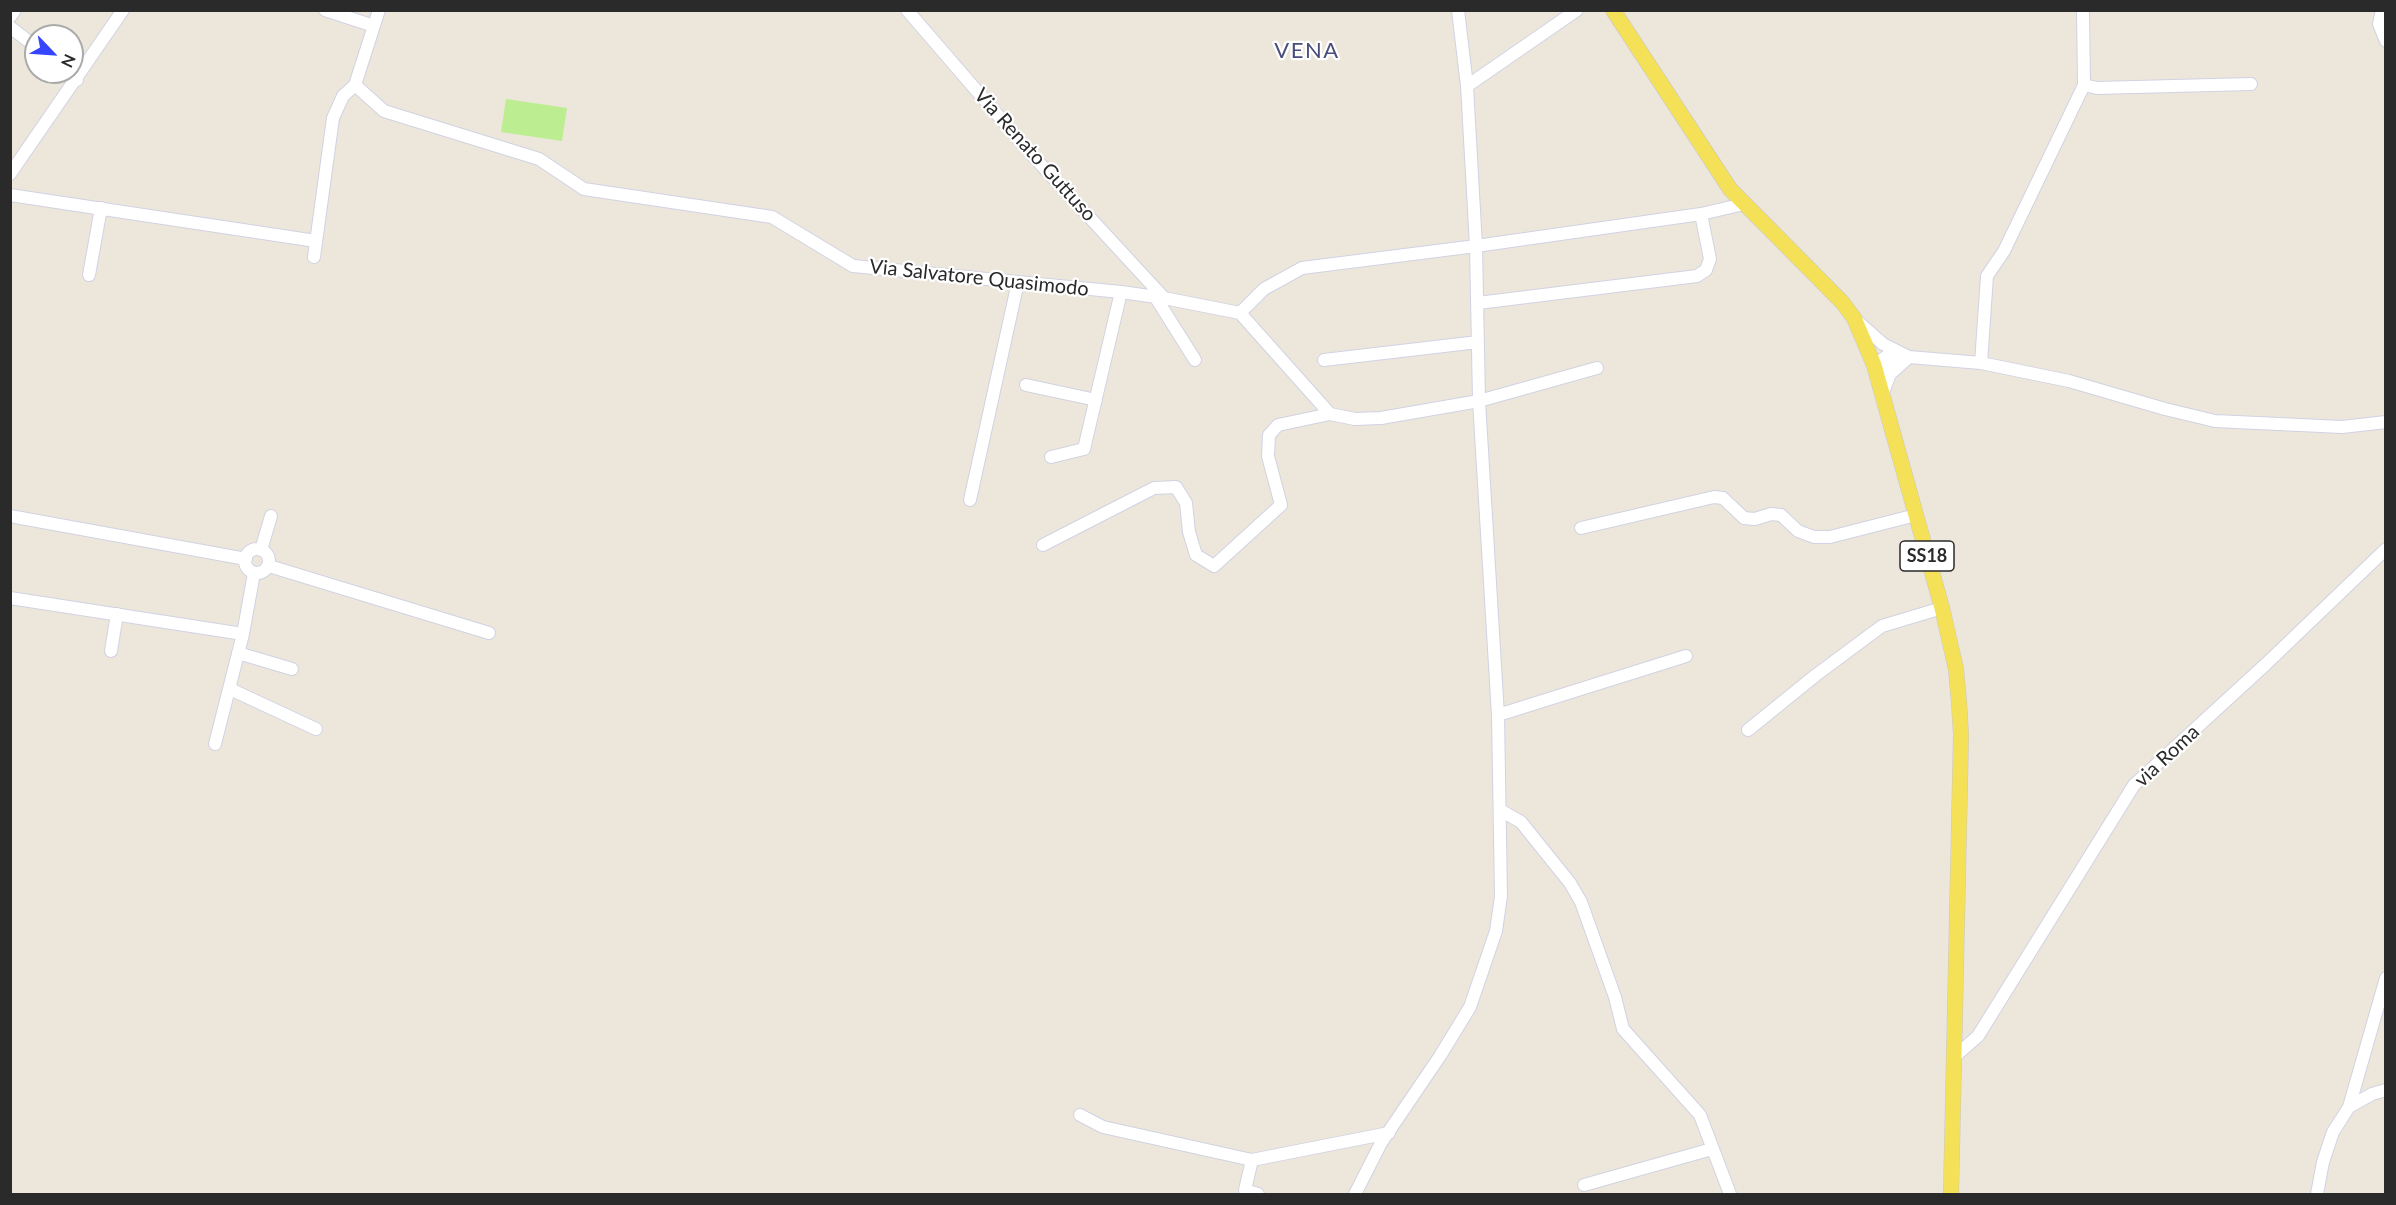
<!DOCTYPE html>
<html>
<head>
<meta charset="utf-8">
<style>
	body { margin:0 }
	#map { position:relative; width:2396px; height:1205px; overflow:hidden; background:#ede7db; font-family:Lato,sans-serif }
	canvas { display:block }
	.frame { position:absolute; inset:0; border:12px solid #2a2a2a; pointer-events:none }
	.north { position:absolute; left:24px; top:24px; width:60px; height:60px; box-sizing:border-box; background:#fff; border:2px solid #aaa; border-radius:50%; rotate:115deg; font-size:16px; font-weight:700; line-height:24px; text-align:center; color:#2a2a2a }
	.north::after { content:''; display:block; margin:auto; width:21px; height:27px; background:#3646ff; clip-path:polygon(50% 0,100% 100%,50% 72%,0 100%) }
</style>
</head>
<body>
<div id="map">
<canvas width="2396" height="1205"></canvas>
<div class="frame"></div>
<div class="north">N</div>
</div>
<script>
const ctx = document.querySelector('canvas').getContext('2d');
ctx.lineJoin = 'round';
function paint(path, color) { ctx.fillStyle = color; ctx.fill(path, 'evenodd'); }
const shape = rows => new Path2D(rows.map(r => 'M' + r).join(''));
function strokePath(path, color, width, dash) { ctx.strokeStyle = color; ctx.lineWidth = width; ctx.lineCap = dash ? 'butt' : 'round'; ctx.setLineDash(dash || []); ctx.stroke(path); }
function label(font, color, halo, rows, align = 'center') {
  ctx.font = font + ' Lato,sans-serif'; ctx.lineWidth = 4.5; ctx.setLineDash([]); ctx.textBaseline = 'middle'; ctx.strokeStyle = halo; ctx.fillStyle = color; for (const [text, x, y, turn = 0] of rows) {
    ctx.save(); ctx.translate(x, y); ctx.rotate((+turn || 0) * Math.PI / 180); ctx.textAlign = isNaN(turn) ? turn : align; if (halo) ctx.strokeText(text, 0, 0); ctx.fillText(text, 0, 0); ctx.restore();
  }
}
const pitch = shape([
	[506,99,567,108,562,141,501,132]
]);
const minor = shape([
	[325,10,374,26],
	[379,10,355,85,384,111,539,159,584,189,772,217,853,266,1121,292,1164,298,1240,313,1330,414,1355,419,1381,418,1479,401,1597,368],
	[907,10,1033,156,1164,298],
	[2382,10,2379,24,2386,41],
	[10,17,15,10],
	[10,27,36,47],
	[67,72,77,80],
	[2084,85,2097,88,2251,84],
	[1467,86,1577,10],
	[10,174,123,10],
	[10,195,316,241],
	[314,257,333,118,343,96,355,85],
	[89,275,101,208],
	[1156,298,1195,360],
	[1478,303,1697,276,1706,270,1710,259,1701,214],
	[1240,313,1264,289,1302,268,1476,246,1701,214,1744,204],
	[1856,320,1883,344,1909,357,1890,374,1882,395],
	[1899,354,1887,356,1874,365,1887,367,1900,363],
	[1909,357,1981,363,2069,381,2165,409,2215,421,2342,427,2386,422],
	[1324,360,1478,342],
	[1981,363,1987,276,2004,251,2084,85,2083,10],
	[1026,385,1096,400],
	[1051,457,1084,449,1121,292],
	[970,500,1018,282],
	[10,516,246,559],
	[1581,528,1714,497,1723,498,1744,518,1755,519,1771,514,1781,515,1798,531,1814,537,1830,537,1916,515],
	[1043,545,1154,488,1176,487,1186,503,1189,532,1196,555,1214,566,1281,505,1268,456,1269,435,1278,425,1330,414],
	'245 561a12 12 0 1 1 24 0a12 12 0 1 1-24 0Z',
	[261,550,271,516],
	[269,566,489,633],
	[10,598,243,634],
	[111,651,117,614],
	[238,653,292,669],
	[230,689,316,729],
	[1498,715,1686,656],
	[1748,730,1816,675,1882,626,1942,608],
	[215,744,243,634,254,573],
	[1500,810,1521,822,1570,883,1581,902,1615,997,1623,1029,1700,1115,1730,1194],
	[1953,1058,1978,1036,2134,785,2266,664,2386,549],
	[2349,1107,2386,978],
	[1080,1115,1103,1127,1252,1160,1389,1133],
	[1252,1160,1245,1190,1258,1194],
	[1584,1185,1712,1149],
	[1355,1194,1381,1143,1440,1056,1470,1007,1496,931,1501,896,1498,715,1479,401,1476,246,1467,86,1458,10],
	[2317,1194,2323,1162,2333,1132,2349,1107,2372,1094,2386,1090]
]);
const major = shape([
	[1613,10,1730,189,1842,302,1854,318,1874,365,1942,608,1956,669,1959,702,1961,735,1951,1194]
]);
const shields = [
	[1927,556,54]
];
const shieldNames = [
	["SS18",1927,556]
];
const streetNames = [
	["Via Renato Guttuso",1035,155,48],
	["Via Salvatore Quasimodo",979,278,6],
	["via Roma",2167,756,-43]
];
const quarterNames = [
	["VENA",1307,51]
];
paint(pitch, '#bced91');
strokePath(minor, '#d1d2e3', 14);
strokePath(major, '#c8c8c8', 16);
strokePath(minor, '#fff', 12);
strokePath(major, '#f5e158', 15);
for (const [x, y, w] of shields) { const box = new Path2D(); box.roundRect(x - w / 2, y - 15, w, 30, 4.5); ctx.fillStyle = '#fff'; ctx.fill(box); strokePath(box, '#2a2a2a', 1.5); }
label('bold 18px', '#2a2a2a', null, shieldNames);
label('20px', '#2a2a2a', '#fff', streetNames);
ctx.letterSpacing = '1.5px';
label('22px', '#494d7c', '#fff', quarterNames);
ctx.letterSpacing = '0px';
</script>
</body>
</html>
